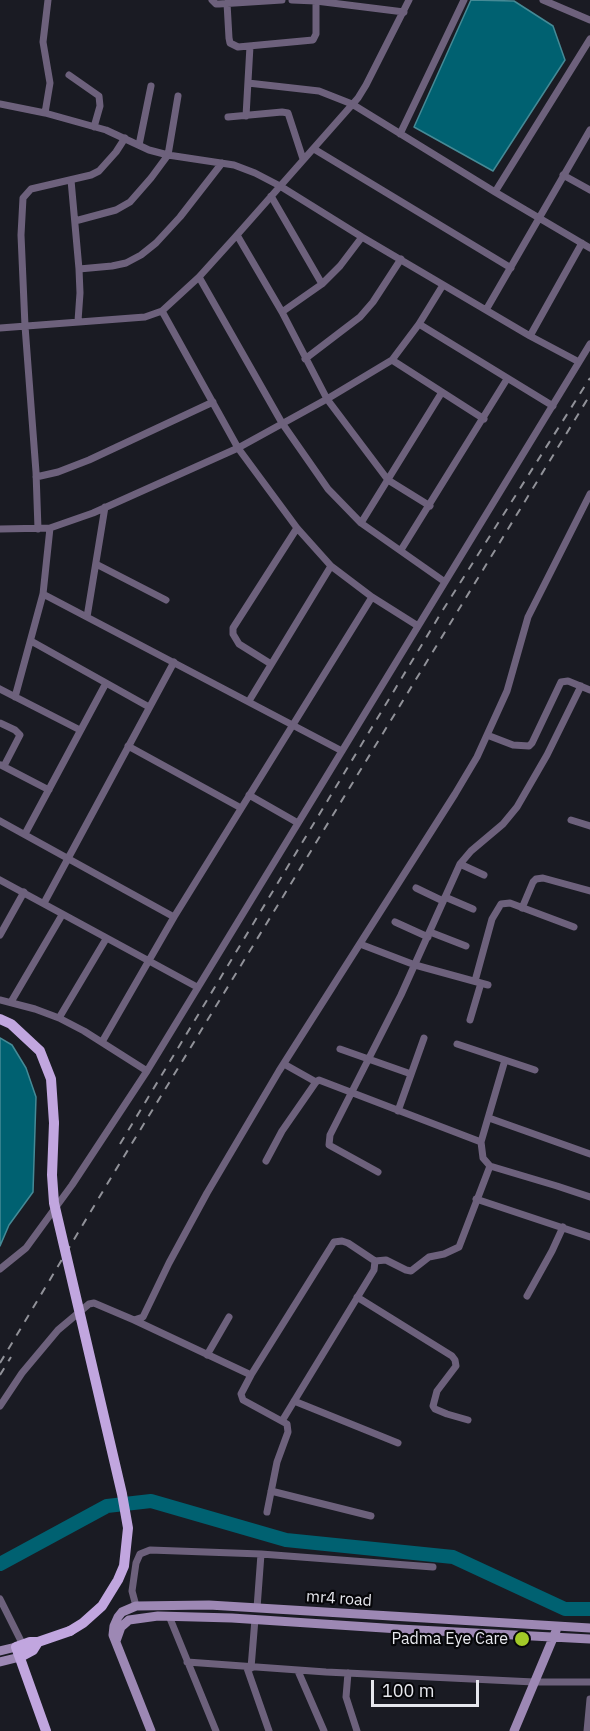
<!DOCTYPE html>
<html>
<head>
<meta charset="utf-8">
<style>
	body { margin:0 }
	#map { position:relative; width:590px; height:1731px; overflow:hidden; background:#1a1b23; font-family:"IBM Plex Sans",sans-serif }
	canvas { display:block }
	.scale { position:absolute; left:371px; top:1680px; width:108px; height:27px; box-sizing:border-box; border:3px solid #e7e8ee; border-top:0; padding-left:8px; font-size:18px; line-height:21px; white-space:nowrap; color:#e7e8ee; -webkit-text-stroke:4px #060609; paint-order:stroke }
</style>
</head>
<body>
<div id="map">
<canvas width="590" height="1731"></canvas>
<div class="scale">100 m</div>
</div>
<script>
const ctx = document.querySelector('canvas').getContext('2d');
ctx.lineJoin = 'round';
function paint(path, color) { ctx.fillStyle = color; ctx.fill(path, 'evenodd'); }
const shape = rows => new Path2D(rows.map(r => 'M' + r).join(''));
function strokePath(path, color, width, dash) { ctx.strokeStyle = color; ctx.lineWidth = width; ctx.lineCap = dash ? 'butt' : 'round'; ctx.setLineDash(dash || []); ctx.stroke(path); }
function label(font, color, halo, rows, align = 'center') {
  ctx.font = font + ' "IBM Plex Sans",sans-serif'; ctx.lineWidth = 4.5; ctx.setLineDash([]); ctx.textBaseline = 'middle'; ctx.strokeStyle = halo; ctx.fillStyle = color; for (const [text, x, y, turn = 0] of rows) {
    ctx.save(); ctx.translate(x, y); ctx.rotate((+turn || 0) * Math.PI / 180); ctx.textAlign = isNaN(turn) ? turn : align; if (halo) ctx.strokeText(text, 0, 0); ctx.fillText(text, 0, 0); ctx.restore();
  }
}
const water = shape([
	[471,0,514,1,553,26,565,60,493,171,414,127,471,0],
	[0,1038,12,1045,26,1068,36,1097,33,1192,9,1225,0,1246,0,1038]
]);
const river = shape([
	[0,1564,107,1506,151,1501,286,1540,453,1557,565,1609,590,1609]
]);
const street = shape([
	[212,0,216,4,219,4,282,0],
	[292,0,316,1,404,12],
	[543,0,590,20],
	[227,3,229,38,230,43,238,47,313,40,316,34,316,1],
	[69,75,99,96,100,106,94,127],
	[248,83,319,91,352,104,495,192,590,248],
	[0,104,45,113,106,130,149,150,168,155,234,165,255,173,280,186,362,237,530,336,579,362],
	[45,113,50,83,43,42,48,0],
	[246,116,250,46],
	[228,117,282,112,288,113,303,159],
	[400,134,464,0],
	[139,145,151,86],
	[314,149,511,268],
	[563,175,590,190],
	[71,180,79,269,80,293,78,321],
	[495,192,590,39],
	[271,196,322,284],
	[75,221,116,210,130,202,151,178,168,155,178,96],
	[237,235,282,312,327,399,388,480,430,506],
	[79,269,112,266,126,263,141,255,156,243,180,217,222,163],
	[199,277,282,423,328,489,361,523,445,582],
	[486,310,590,130],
	[162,311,238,448,297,528,331,566,372,597,418,626],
	[282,312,322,284,340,266,362,237],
	[419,324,553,406],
	[0,328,145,317,162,311,199,277,237,235,358,98,366,85,409,0],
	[530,336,582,243],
	[305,359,360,317,373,302,401,259],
	[392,360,484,419],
	[36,477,58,472,89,460,213,402],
	[361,523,442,392],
	[0,529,50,528,93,513,238,448,327,399,392,360,419,324,443,285],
	[38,529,36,472,25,326,21,235,23,198,31,189,91,175,99,171,116,152,125,138],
	[401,550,507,379],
	[96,564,166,600],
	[43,594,342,751],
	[87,617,105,507],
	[31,641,149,707],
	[271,664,239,644,233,634,233,628,297,528],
	[0,689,80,730],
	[15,697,43,594,50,528],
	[249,701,331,566],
	[0,723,15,730,20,735,4,766],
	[487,735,513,745,529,746,532,743,561,682,568,681,590,690],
	[128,746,241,808],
	[1,765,49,790],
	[249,795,298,823],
	[571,820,590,826],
	[0,821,174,917],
	[25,834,106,683],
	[460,864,484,875],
	[0,880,197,987],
	[416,888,443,901],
	[445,897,473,909],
	[44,903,174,662],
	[522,908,533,882,536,879,543,878,590,891],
	[395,922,428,937],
	[430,932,466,946],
	[0,935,24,892],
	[360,944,415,965,488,985],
	[475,981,492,919,501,904,510,903,574,927],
	[0,1000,35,1009,59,1018,84,1031,147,1071],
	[11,1002,62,915],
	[59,1018,106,939],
	[470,1020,481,983],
	[102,1042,174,917,372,597],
	[457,1044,535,1070],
	[340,1049,411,1074],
	[284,1064,316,1082],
	[398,1111,424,1038],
	[489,1118,590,1154],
	[266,1161,282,1131,316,1082,319,1080,481,1142],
	[490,1166,483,1158,481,1142,505,1060],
	[378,1172,329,1145,330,1135,401,995,460,864,471,851,503,824,517,807,547,755,581,686],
	[476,1199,590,1237],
	[375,1261,386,1260,406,1270,411,1271,429,1257,444,1254,459,1247,490,1166,557,1186,590,1197],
	[0,1269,26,1248,72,1185,147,1071,590,344],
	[527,1296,552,1251,563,1227],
	[357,1297,452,1356,455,1360,456,1366,437,1391,433,1406,435,1409,447,1414,468,1420],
	[134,1320,251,1375,241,1394,243,1400,287,1424,288,1432,277,1462,267,1512],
	[207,1355,229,1317],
	[251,1375,334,1242,342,1241,348,1243,375,1261,374,1270,282,1421],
	[294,1401,398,1443],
	[0,1406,22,1373,58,1330,89,1304,94,1303,134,1320,143,1317,169,1263,207,1193,279,1071,455,794,477,757,507,691,528,617,590,494],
	[271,1491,371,1516],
	[0,1599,23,1645],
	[136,1606,132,1591,136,1563,140,1554,150,1550,261,1554,433,1567],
	[257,1608,261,1554],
	[169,1616,216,1731],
	[187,1662,326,1672,534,1682,590,1682],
	[247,1668,269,1731],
	[251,1668,255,1619],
	[298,1671,324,1731],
	[348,1673,346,1697,357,1731],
	[587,1731,590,1699]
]);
const secondary = shape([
	[116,1641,121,1627,129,1620,158,1616,232,1618,399,1629,590,1639],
	[0,1651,16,1647],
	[0,1662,20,1657],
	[151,1731,113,1635,114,1626,118,1617,122,1612,136,1606,209,1605,590,1628],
	[514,1731,556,1631]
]);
const primary = shape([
	[0,1019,11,1024,40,1051,51,1079,54,1123],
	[20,1657,33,1650,38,1642],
	[46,1731,16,1647,30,1642,38,1642,70,1631]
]);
const rail = shape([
	[120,1144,441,613,590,378],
	[0,1363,112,1176,590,395],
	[0,1375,11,1357]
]);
const primaryBridge = shape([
	[54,1123,52,1175,54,1203,122,1494,128,1528,124,1566,118,1580,102,1606,83,1623,70,1631]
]);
const markers = [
	[522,1639,8,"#a2c928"]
];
const streetNames = [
	["mr4 road",339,1599,4]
];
const poiNames = [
	["Padma Eye Care",508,1639]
];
paint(water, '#006171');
strokePath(water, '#458a96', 1.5);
strokePath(river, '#006171', 14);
strokePath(street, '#6d617c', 7);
strokePath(secondary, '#9d88b4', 9);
strokePath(primary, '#c1a6df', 10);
strokePath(rail, '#919299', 2, [8, 8]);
strokePath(primaryBridge, '#c1a6df', 10);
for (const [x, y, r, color] of markers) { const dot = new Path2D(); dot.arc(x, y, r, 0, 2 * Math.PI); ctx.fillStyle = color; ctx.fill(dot); strokePath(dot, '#060609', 2); }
label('16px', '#e7e8ee', '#060609', streetNames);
label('16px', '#e7e8ee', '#060609', poiNames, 'right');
</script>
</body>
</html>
